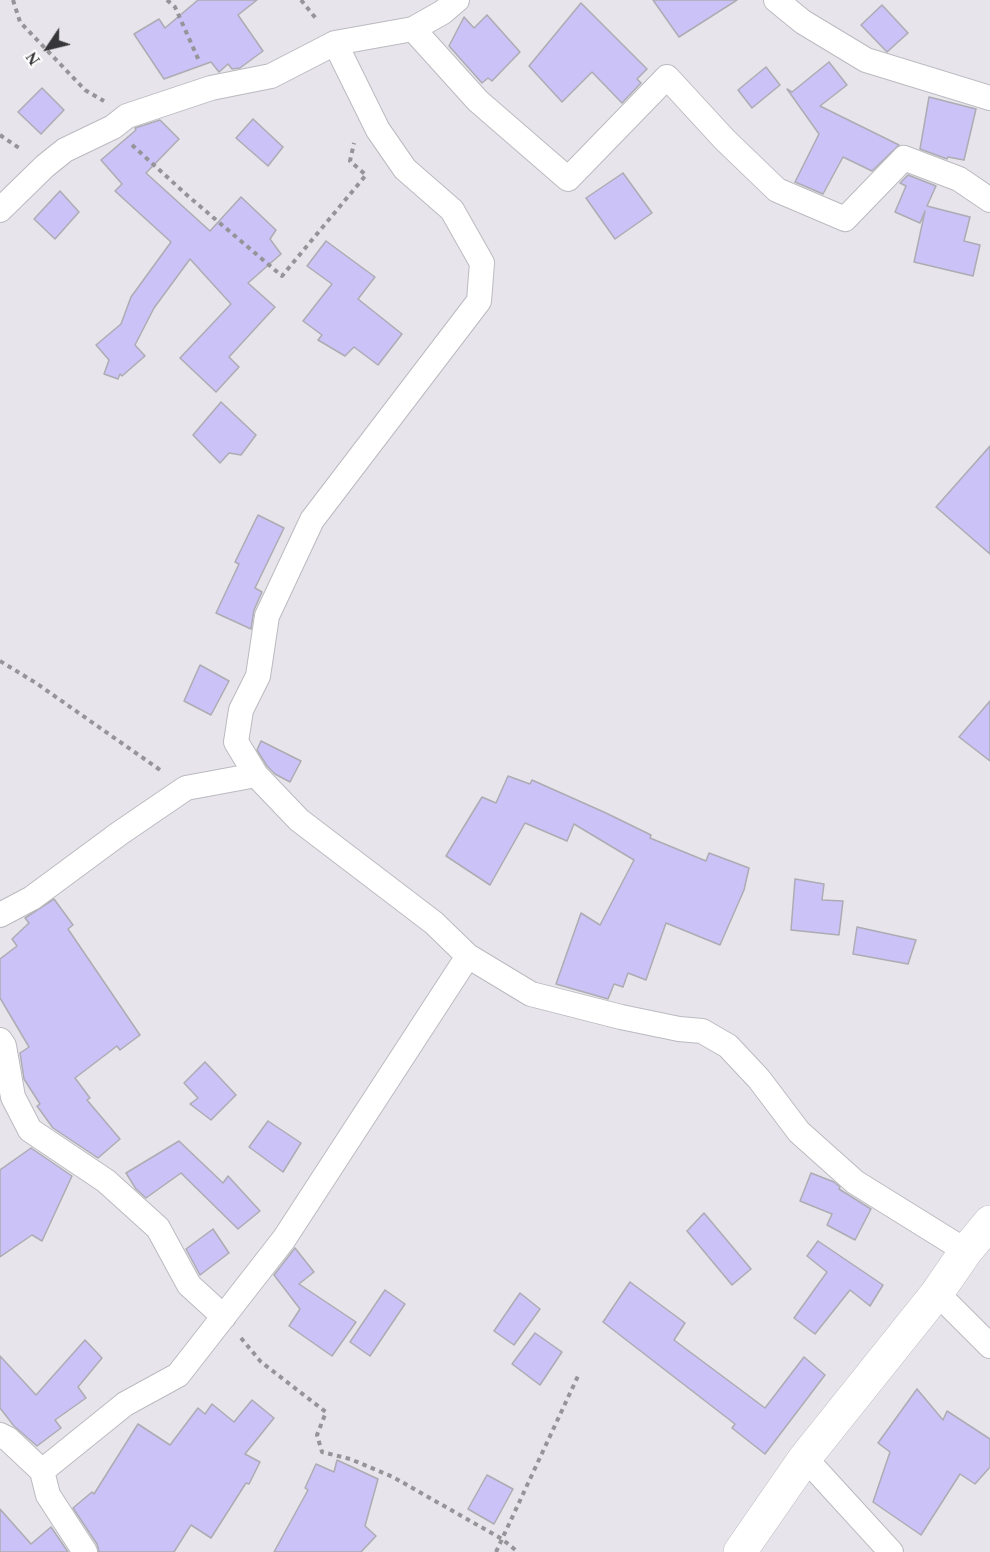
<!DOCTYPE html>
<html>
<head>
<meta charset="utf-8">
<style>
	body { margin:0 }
	#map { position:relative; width:990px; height:1552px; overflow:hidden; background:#e7e5eb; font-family:"Times New Roman",serif }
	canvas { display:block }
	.north { position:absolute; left:18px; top:18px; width:60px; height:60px; -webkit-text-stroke:4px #fff; paint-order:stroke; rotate:235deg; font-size:16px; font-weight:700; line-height:24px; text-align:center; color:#363638 }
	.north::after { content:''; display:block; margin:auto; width:21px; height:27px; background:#363638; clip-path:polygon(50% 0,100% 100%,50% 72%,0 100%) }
</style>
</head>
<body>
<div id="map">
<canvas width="990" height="1552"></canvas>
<div class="north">N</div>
</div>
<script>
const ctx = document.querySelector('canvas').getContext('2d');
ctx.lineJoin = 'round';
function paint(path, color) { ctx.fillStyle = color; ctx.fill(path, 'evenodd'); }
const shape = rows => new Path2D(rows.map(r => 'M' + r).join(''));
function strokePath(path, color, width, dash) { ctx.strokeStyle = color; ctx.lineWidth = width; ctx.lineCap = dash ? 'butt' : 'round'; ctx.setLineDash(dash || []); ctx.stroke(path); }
const building = shape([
	[198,0,257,0,238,15,263,51,240,68,232,69,228,64,219,72,211,62,164,79,134,34,159,19,165,28,198,0],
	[653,0,737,0,679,37,653,0],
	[581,3,647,69,637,79,641,83,622,103,592,72,562,102,529,66,581,3],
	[882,5,908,33,887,52,861,25,882,5],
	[487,15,520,52,492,81,488,78,482,83,449,46,464,17,474,28,487,15],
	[829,62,847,85,820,106,899,145,872,171,843,157,823,194,795,182,819,134,787,89,792,92,829,62],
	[766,67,780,85,752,108,738,90,766,67],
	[42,88,64,110,41,134,18,112,42,88],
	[929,97,976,109,964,160,948,157,947,159,920,149,929,97],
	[253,119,283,147,268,166,236,138,253,119],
	[160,120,179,139,146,173,210,231,241,197,276,230,270,239,281,254,248,283,275,307,229,357,239,367,216,392,180,358,231,304,190,259,154,308,135,345,145,356,122,376,120,374,118,379,104,374,109,360,96,345,121,324,131,297,171,242,115,191,122,184,101,160,136,130,135,128,160,120],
	[623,173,652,213,615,239,586,198,623,173],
	[908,175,936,186,927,206,970,217,964,241,980,245,973,276,914,262,925,211,920,223,895,212,906,186,900,183,908,175],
	[60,191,79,212,55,239,34,219,60,191],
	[326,241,375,277,358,299,402,334,378,365,354,347,345,356,318,340,322,335,303,321,332,284,307,266,326,241],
	[221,402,256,435,241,455,229,453,220,463,193,435,221,402],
	[990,446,990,554,936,507,990,446],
	[258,515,284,528,255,588,262,592,254,610,251,629,216,613,239,564,235,562,258,515],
	[200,665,229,681,211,715,184,701,200,665],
	[990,701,990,761,959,737,990,701],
	[261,741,301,761,290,782,275,774,267,766,257,750,261,741],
	[508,776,530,784,532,780,606,813,651,835,650,838,706,861,709,853,749,868,744,890,720,945,666,923,646,980,628,973,623,987,614,984,608,999,556,984,581,913,600,925,634,860,574,824,567,841,525,823,490,885,446,856,482,797,496,803,508,776],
	[795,879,824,884,822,900,843,901,839,935,791,930,795,879],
	[54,899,73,925,68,929,140,1035,120,1050,117,1046,75,1078,90,1098,87,1100,120,1139,98,1158,53,1128,37,1106,40,1104,24,1079,20,1053,29,1047,0,998,0,959,17,946,12,939,29,923,25,918,54,899],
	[857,927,916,940,908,964,853,954,857,927],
	[205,1062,236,1095,211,1120,190,1104,198,1098,184,1083,205,1062],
	[268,1121,301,1143,283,1172,249,1147,268,1121],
	[179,1141,223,1183,228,1176,260,1211,238,1229,181,1173,146,1198,136,1189,126,1173,179,1141],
	[31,1148,72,1176,42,1241,32,1235,0,1257,0,1170,31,1148],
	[811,1173,834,1182,840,1187,839,1189,871,1209,855,1240,827,1225,832,1214,800,1201,811,1173],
	[704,1213,751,1269,732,1285,687,1231,704,1213],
	[213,1229,229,1253,200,1275,186,1249,213,1229],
	[818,1241,883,1285,870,1306,850,1290,815,1334,794,1318,827,1272,807,1256,818,1241],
	[295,1248,314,1272,299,1284,356,1322,332,1356,289,1326,300,1309,274,1275,295,1248],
	[630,1282,685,1323,674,1340,765,1408,804,1357,825,1375,765,1454,732,1428,735,1424,603,1322,630,1282],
	[385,1290,405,1304,370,1356,350,1342,385,1290],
	[520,1293,540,1309,514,1345,494,1331,520,1293],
	[535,1333,562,1352,540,1385,512,1364,535,1333],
	[85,1340,102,1358,78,1387,86,1398,55,1420,61,1428,37,1446,14,1426,0,1408,0,1356,36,1395,85,1340],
	[917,1389,943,1420,947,1411,990,1439,990,1467,975,1484,960,1474,921,1535,873,1502,890,1452,878,1443,917,1389],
	[252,1400,274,1418,245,1454,260,1462,249,1484,246,1483,211,1538,191,1525,174,1552,99,1552,97,1544,73,1508,92,1492,94,1494,138,1424,170,1445,198,1408,205,1414,212,1404,234,1422,252,1400],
	[337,1460,378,1479,365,1526,376,1536,361,1552,274,1552,308,1490,305,1488,316,1464,334,1472,337,1460],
	[487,1475,513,1489,494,1524,468,1509,487,1475],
	[0,1509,31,1544,51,1527,68,1552,0,1552,0,1509]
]);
const path = shape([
	[13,0,20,22,85,90,104,101],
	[167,0,175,7,200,63],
	[301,0,318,21],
	[0,135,22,150],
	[132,145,188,196,282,276,366,175,350,161,354,143],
	[0,661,36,683,163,772],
	[241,1338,261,1362,326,1412,317,1435,322,1452,350,1459,393,1477,502,1539,518,1552],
	[496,1552,578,1376]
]);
const street = shape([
	[776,0,803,22,866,60,990,98],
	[413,29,478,101,568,179,667,77,725,140,777,190,845,219,904,158,959,179,990,200],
	[335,43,378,130,405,169,452,210,482,263,479,301,312,520,267,616,258,676,241,710,236,742,256,775,299,820,434,923,468,956,531,994,621,1017,679,1029,702,1031,728,1046,759,1079,799,1132,855,1182,966,1251],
	[0,210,45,166,65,150,113,127,127,116,211,88,271,76,335,43,413,29,443,12,457,0],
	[0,915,32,898,120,833,186,788,256,775],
	[0,1040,4,1046,13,1097,30,1130,106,1181,158,1228,189,1285,224,1317],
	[937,1293,990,1346],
	[0,1435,8,1439,42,1471,125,1404,178,1375,284,1239,468,956],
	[805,1458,891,1552],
	[42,1471,48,1495,85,1552]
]);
const secondary = shape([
	[740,1552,805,1458,937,1293,966,1251,990,1222]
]);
paint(building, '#cbc2f7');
strokePath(building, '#adacb2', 1.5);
strokePath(street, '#bbbac0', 26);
strokePath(secondary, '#bbbac0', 34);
strokePath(path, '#959498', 4, [4.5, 4.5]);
strokePath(street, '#fff', 24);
strokePath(secondary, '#fff', 33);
</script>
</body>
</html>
